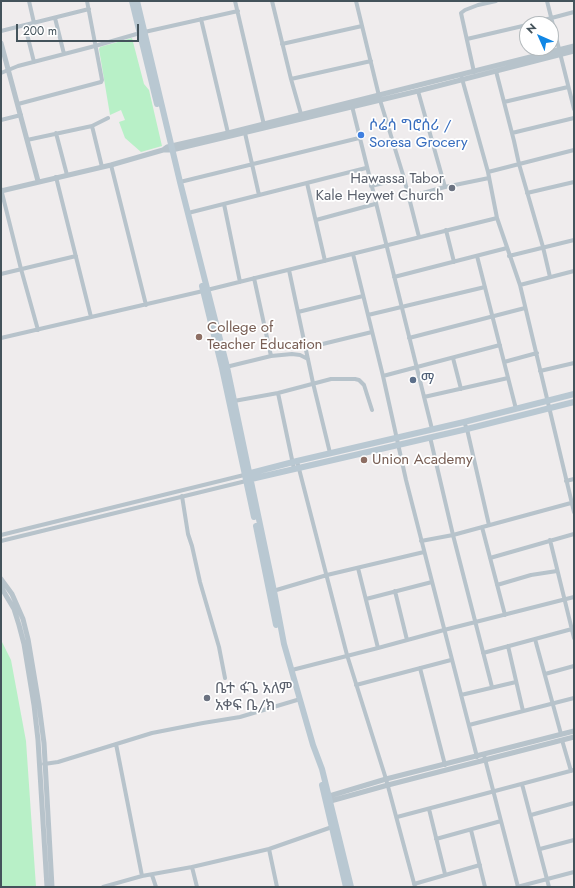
<!DOCTYPE html>
<html>
<head>
<meta charset="utf-8">
<style>
	body { margin:0 }
	#map { position:relative; width:575px; height:888px; overflow:hidden; background:#efeced; font-family:Jost,sans-serif }
	canvas { display:block }
	.frame { position:absolute; inset:0; border:2px solid #44535b; pointer-events:none }
	.north { position:absolute; left:519px; top:16px; width:40px; height:40px; box-sizing:border-box; background:#fff; border:1px solid #b4babd; border-radius:50%; rotate:315deg; font-size:11px; font-weight:700; line-height:16px; text-align:center; color:#44535b }
	.north::after { content:''; display:block; margin:auto; width:14px; height:18px; background:#1187e5; clip-path:polygon(50% 0,100% 100%,50% 72%,0 100%) }
	.scale { position:absolute; left:16px; top:24px; width:123px; height:18px; box-sizing:border-box; border:2px solid #44535b; border-top:0; padding-left:5px; font-size:12px; line-height:14px; white-space:nowrap; color:#44535b; -webkit-text-stroke:3px #fff; paint-order:stroke }
</style>
</head>
<body>
<div id="map">
<canvas width="575" height="888"></canvas>
<div class="frame"></div>
<div class="north">N</div>
<div class="scale">200 m</div>
</div>
<script>
const ctx = document.querySelector('canvas').getContext('2d');
ctx.lineJoin = 'round';
function paint(path, color) { ctx.fillStyle = color; ctx.fill(path, 'evenodd'); }
const shape = rows => new Path2D(rows.map(r => 'M' + r).join(''));
function strokePath(path, color, width, dash) { ctx.strokeStyle = color; ctx.lineWidth = width; ctx.lineCap = dash ? 'butt' : 'round'; ctx.setLineDash(dash || []); ctx.stroke(path); }
function label(font, color, halo, rows, align = 'center') {
  ctx.font = font + ' Jost,"Noto Sans Ethiopic",sans-serif'; ctx.lineWidth = 3.5; ctx.setLineDash([]); ctx.textBaseline = 'middle'; ctx.strokeStyle = halo; ctx.fillStyle = color; for (const [text, x, y, turn = 0] of rows) {
    ctx.save(); ctx.translate(x, y); ctx.rotate((+turn || 0) * Math.PI / 180); ctx.textAlign = isNaN(turn) ? turn : align; if (halo) ctx.strokeText(text, 0, 0); ctx.fillText(text, 0, 0); ctx.restore();
  }
}
const green = shape([
	[132,38,144,84,149,90,162,146,141,152,125,138,119,122,125,120,121,110,110,115,99,49,100,47],
	[1,640,11,660,26,741,36,887,1,887]
]);
const minor = shape([
	[29,1,34,23],
	[235,1,264,125],
	[272,1,291,79,301,114],
	[356,1,380,100,404,178,419,237],
	[547,1,574,109],
	[55,18,64,54],
	[201,19,228,133],
	[529,24,574,12],
	[25,26,34,62],
	[1,31,89,9],
	[467,39,527,25],
	[282,44,362,26],
	[496,71,514,141,519,164,543,247,550,277],
	[474,72,461,13,465,10,478,5,496,1],
	[1,73,18,66,95,46,140,33,238,11],
	[461,75,488,172,497,218,520,285,574,512],
	[291,79,371,61],
	[418,91,445,187],
	[504,102,568,87],
	[18,104,101,82,102,80,87,1],
	[352,106,432,429],
	[1,120,21,115],
	[92,126,102,167],
	[56,133,67,175],
	[245,133,259,195],
	[512,133,574,118],
	[27,140,92,126,108,118],
	[111,165,146,305],
	[488,172,574,150],
	[56,177,91,317],
	[180,182,359,138],
	[307,183,325,261],
	[371,186,404,178],
	[1,189,21,269,38,330],
	[527,193,574,182],
	[408,197,445,187,489,178],
	[224,204,240,282],
	[188,213,366,168],
	[316,220,375,204],
	[446,230,454,262],
	[353,254,383,376,406,480,477,757],
	[477,256,516,409],
	[509,256,574,240],
	[289,270,313,383,330,453],
	[1,274,76,256],
	[394,277,507,248],
	[254,278,271,356],
	[520,285,574,271],
	[298,312,363,296],
	[368,315,485,287],
	[1,338,203,291,497,218],
	[409,338,525,308],
	[306,348,372,332],
	[453,358,461,389],
	[504,362,537,353],
	[226,367,271,356,292,354,300,355,308,359],
	[540,371,574,363],
	[383,376,500,345],
	[278,393,294,469],
	[424,397,508,378],
	[234,401,278,393,331,379,355,379,359,380,364,385,372,410],
	[464,422,467,429,489,525],
	[430,437,453,535,492,687],
	[297,461,347,655,386,779,415,887],
	[566,481,574,479],
	[182,496,188,534,192,546,200,582,219,647,225,678],
	[482,527,505,615],
	[1,535,244,475],
	[550,540,574,638],
	[1,541,246,481],
	[421,541,453,535,571,503],
	[490,558,574,534],
	[358,568,378,648],
	[497,585,531,575,557,571],
	[273,591,327,575,424,552],
	[395,591,407,640],
	[366,599,432,582],
	[535,639,561,734],
	[508,646,523,711],
	[483,653,572,629],
	[420,668,445,765],
	[292,670,378,648,444,630,574,597],
	[545,674,574,666],
	[356,685,451,660],
	[461,695,516,682],
	[469,725,574,698],
	[562,740,571,771],
	[116,744,142,876],
	[484,755,518,887],
	[44,764,58,762,152,733,203,723,240,717,297,700],
	[522,784,549,887],
	[429,809,445,874],
	[531,815,574,803],
	[397,817,574,770],
	[471,830,485,887],
	[436,839,501,821],
	[269,849,277,887],
	[540,849,574,840],
	[192,867,197,887],
	[152,875,156,887],
	[414,884,480,865],
	[103,887,142,876,192,867,269,849,332,827],
	[517,887,574,872]
]);
const tertiary = shape([
	[1,43,38,181],
	[163,150,167,147,228,133,574,46],
	[1,191,111,165,163,150,172,150,418,91,574,51],
	[1,579,12,594,23,619,28,639,39,705,44,743,52,887],
	[1,587,14,609,19,625,24,644,34,705,38,740,47,887],
	[326,797,386,779,574,731],
	[327,802,388,785,574,737]
]);
const secondary = shape([
	[132,1,157,104],
	[137,1,180,182,227,367,274,591,284,644,313,745,322,769,351,887],
	[202,286,222,368,254,517],
	[247,474,297,461,464,422,574,394],
	[247,480,467,429,574,402],
	[256,526,276,625],
	[322,785,346,887]
]);
const markers = [
	[361,135,4,"#3f7fe0"],
	[452,188,4,"#6b7280"],
	[199,337,4,"#8d6e63"],
	[413,380,4,"#5c6f8a"],
	[364,460,4,"#8d6e63"],
	[207,698,4,"#6b7280"]
];
const shopNames = [
	["ሶሬሳ ግሮሰሪ /",369,126],
	["Soresa Grocery",369,143]
];
const worshipNames = [
	["Hawassa Tabor",444,179],
	["Kale Heywet Church",444,196],
	["ቤተ ፋጌ አለም",215,689,"left"],
	["አቀፍ ቤ/ክ",215,706,"left"]
];
const educationNames = [
	["College of",207,328],
	["Teacher Education",207,345],
	["Union Academy",372,460]
];
const serviceNames = [
	["ማ",421,380]
];
paint(green, '#b8f0c7');
strokePath(minor, '#b7c3cb', 4);
strokePath(tertiary, '#b7c3cb', 5);
strokePath(secondary, '#b9c8d2', 6);
for (const [x, y, r, color] of markers) { const dot = new Path2D(); dot.arc(x, y, r, 0, 2 * Math.PI); ctx.fillStyle = color; ctx.fill(dot); strokePath(dot, '#fff', 1.5); }
label('15px', '#366cbe', '#fff', shopNames, 'left');
label('15px', '#5b616d', '#fff', worshipNames, 'right');
label('15px', '#785e54', '#fff', educationNames, 'left');
label('15px', '#4e5e75', '#fff', serviceNames, 'left');
</script>
</body>
</html>
